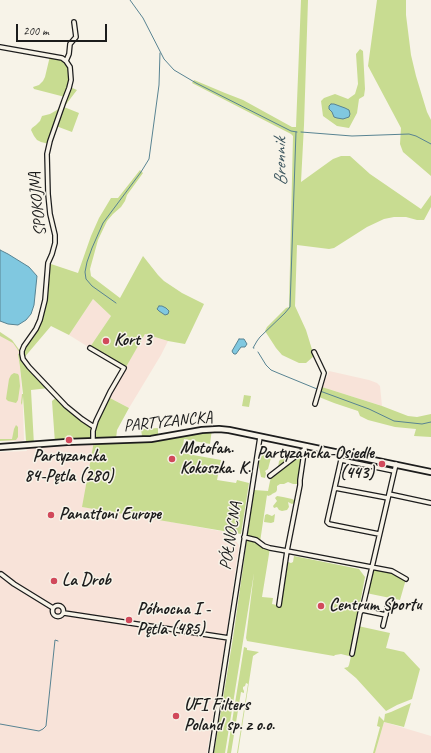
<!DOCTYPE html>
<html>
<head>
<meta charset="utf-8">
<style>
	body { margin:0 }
	#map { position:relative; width:431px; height:753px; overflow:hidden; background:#f7f3e8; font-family:Caveat,sans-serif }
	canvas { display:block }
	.scale { position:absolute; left:16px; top:24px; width:91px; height:18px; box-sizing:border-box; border:2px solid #1c1c1c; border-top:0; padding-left:5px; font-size:12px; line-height:14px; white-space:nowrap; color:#1c1c1c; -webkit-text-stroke:3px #f7f3e8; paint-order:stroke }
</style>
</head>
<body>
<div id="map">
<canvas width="431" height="753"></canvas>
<div class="scale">200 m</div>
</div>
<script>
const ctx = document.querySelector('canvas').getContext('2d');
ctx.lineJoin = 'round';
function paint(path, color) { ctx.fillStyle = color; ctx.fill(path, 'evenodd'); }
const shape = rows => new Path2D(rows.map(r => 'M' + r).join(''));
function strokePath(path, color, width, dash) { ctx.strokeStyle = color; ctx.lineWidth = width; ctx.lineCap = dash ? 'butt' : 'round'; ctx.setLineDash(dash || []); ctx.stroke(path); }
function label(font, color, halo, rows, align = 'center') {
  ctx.font = font + ' Caveat,sans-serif'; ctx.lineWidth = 3; ctx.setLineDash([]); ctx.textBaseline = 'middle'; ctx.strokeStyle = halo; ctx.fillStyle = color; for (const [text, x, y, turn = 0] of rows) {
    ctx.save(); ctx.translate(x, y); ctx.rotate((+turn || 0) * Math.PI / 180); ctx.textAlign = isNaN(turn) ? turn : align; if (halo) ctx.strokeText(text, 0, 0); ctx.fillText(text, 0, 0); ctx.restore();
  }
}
const built = shape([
	[93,299,111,316,90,347,90,348,69,335],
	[0,332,12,340,20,351,20,353,18,355,20,367,23,408,24,440,21,441,0,441],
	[145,334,168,341,161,355,129,408,108,397],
	[329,371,369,380,377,383,380,386,382,406,322,387,324,378,327,377],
	[94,441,83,507,150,518,236,534,235,540,239,545,226,637,207,753,0,753,0,452,27,451,24,445],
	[384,722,431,736,431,753,375,753]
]);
const green = shape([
	[301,0,308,0,304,125,301,182,333,159,341,156,350,156,370,174,421,209,431,195,431,207,424,220,417,220,406,217,394,217,384,219,367,227,334,248,329,249,297,245,295,306,306,330,314,356,306,363,299,363,282,355,276,348,265,331,267,327,286,308,289,307,293,136,291,134,192,83,194,80,225,93,243,100,292,127,296,127],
	[377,0,406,0,406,15,411,55,416,76,427,112,431,120,431,176,403,152,400,144,401,128,368,66],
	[360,49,363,51,365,89,364,96,359,99,357,113,349,128,337,126,323,116,321,101,324,98,335,94,348,99,355,94,358,84,356,54],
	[50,56,62,58,70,67,70,87,77,90,64,107,79,113,72,132,56,126,49,144,41,142,37,140,34,136,31,130,32,128,36,125,40,121,42,116,50,114,57,110,63,103,65,97,34,89,33,87,39,85,43,81,45,77],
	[140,170,143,173,127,195,125,201,121,207,113,214,107,221,98,240,90,269,91,276,120,298,143,256,158,275,164,281,182,293,204,304,185,344,168,341,145,334,126,367,124,368,90,347,111,316,93,299,69,335,51,326,23,359,49,388,31,390,34,445,24,445,26,441,23,396,22,405,21,403,22,394,23,394,20,367,18,354,20,353,13,343,0,336,0,332,12,340,20,351,20,352,22,351,42,316,48,263,78,273,91,236,99,218,111,198,118,198],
	[14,373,18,374,19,376,20,386,18,400,16,403,8,401,6,399,9,379,11,375],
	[322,387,382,406,408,416,417,417,431,414,431,437,414,436,416,429,395,427,368,420,360,416,358,411,334,403,319,397],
	[244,395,251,396,249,407,242,406],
	[57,397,94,427,108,397,129,408,117,430,116,439,151,439,212,429,210,444,184,439,182,453,221,460,217,480,236,483,237,480,249,483,241,534,82,507,94,441,55,443,52,401],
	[16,425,18,427,18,437,16,440,0,441,0,439,12,439,14,429],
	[158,428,158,435,142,436,141,429],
	[262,452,268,452,272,454,268,469,265,471,266,473,265,478,261,477,259,467,259,462],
	[303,452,302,462,299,469,299,477,297,484,293,484,288,482,284,484,280,484,277,486,277,490,276,492,272,494,271,495,268,496,267,495,260,542,270,548,262,597,273,598,272,604,281,606,288,562,291,563,293,562,294,556,359,569,365,577,354,636,350,653,349,656,341,654,335,655,334,656,247,641,246,638,254,573,225,753,214,753,233,638,254,490,268,491,270,481,272,476],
	[285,455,292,455,287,461,286,462,278,468,279,461],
	[277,496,283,497,292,499,294,500,294,503,292,504,288,502,289,507,287,510,282,511,279,510,277,507,274,508,273,506,277,501,275,498],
	[267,514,272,516,275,514,274,522,271,523,264,522,265,515],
	[372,568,392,571,406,579,400,600,366,593],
	[358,626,390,633,386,648,404,652,420,669,412,699,397,705,386,711,356,678,344,668,348,667,349,665],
	[244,647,247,648,247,650,259,652,253,656,238,753,237,753,248,684,246,683,245,686,243,687,243,689,244,691,244,693,241,692,231,753,227,753],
	[411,703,404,727,384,722,375,753,373,753,380,727,377,726,379,716,384,721,385,714,391,712]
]);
const water = shape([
	[331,104,334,104,345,108,349,110,350,114,349,117,343,119,337,118,334,117,332,112,329,109,329,106,331,104],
	[0,250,8,254,29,267,37,276,34,305,31,314,26,320,18,325,8,324,0,321,0,250],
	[159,306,162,306,166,308,169,311,168,314,165,315,159,311,157,309,159,306],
	[239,339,244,339,247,344,245,347,241,347,236,354,234,354,233,353,232,351,239,339]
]);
const stream = shape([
	[130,0,143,18,164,59,174,70,196,83,291,131,297,132],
	[301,132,352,136,409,134,416,136,431,144],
	[116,303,92,286,86,279,85,272,87,262,92,248,103,223,141,172,149,159,159,85,160,53],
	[254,348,253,348,257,341,260,337,285,313,290,307,296,132],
	[258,352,266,365,271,370,278,373,317,389],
	[320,391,369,409,394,421,422,424,431,422],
	[0,724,39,731,43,729,46,726,55,640,58,641]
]);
const minor = shape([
	[0,47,62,58,66,61,70,67,71,80,69,88,64,101,50,141,47,154,48,194,50,214,55,235,55,243,52,254,48,263,45,300,40,320,36,329,24,346,22,351,22,354,23,359,29,367,66,406,82,419,94,427],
	[66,61,69,54,70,44,76,37,74,22],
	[90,348,124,368,110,392,96,421,93,431,93,441],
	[314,352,324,373,315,404],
	[305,446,300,480,300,485,287,551,392,571,406,579],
	[270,476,305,449],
	[335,488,388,498],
	[389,494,431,503],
	[379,534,329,524,327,522,341,460,394,471],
	[244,537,256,540,264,546,270,548,287,551,279,605],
	[1,574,14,584,53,608],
	'52.5 611a5.5 5.5 0 1 1 11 0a5.5 5.5 0 1 1-11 0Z',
	[362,610,386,615],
	[64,613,229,638],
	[383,626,388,605],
	[352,654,360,613,362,610,396,464],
	[211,753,260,437]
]);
const major = shape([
	[0,447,67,442,151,439,202,430,219,429,229,430,431,472]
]);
const markers = [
	[106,341,4,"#d1495b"],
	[69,440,4,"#d1495b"],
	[172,459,4,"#d1495b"],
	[382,464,4,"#d1495b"],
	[51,515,4,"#d1495b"],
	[54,581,4,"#d1495b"],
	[321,606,4,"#d1495b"],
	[129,620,4,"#d1495b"],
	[176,716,4,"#d1495b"]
];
const streetNames = [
	["SPOKOJNA",38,204,-96],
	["PARTYZANCKA",168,422,-6],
	["PÓŁNOCNA",231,536,-81]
];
const poiNames = [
	["Kort 3",114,341],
	["Motofan.",180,449],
	["Kokoszka. K.",180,469],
	["Partyzancka-Osiedle",374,454,"right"],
	["(443)",374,474,"right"],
	["Partyzancka",69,457,"center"],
	["84-Pętla (280)",69,477,"center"],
	["Panattoni Europe",59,515],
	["La Drob",62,581],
	["Centrum Sportu",329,606],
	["Północna I -",137,610],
	["Pętla (485)",137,630],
	["UFI Filters",184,706],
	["Poland sp. z o.o.",184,726]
];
const waterNames = [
	["Brennik",281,162,-91]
];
paint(built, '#f8e3d9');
paint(green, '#c8dc91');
paint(water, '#80c8e0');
strokePath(water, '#588392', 1);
strokePath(stream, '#588392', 1);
strokePath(minor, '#1c1c1c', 6);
strokePath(major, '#1c1c1c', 8);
strokePath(minor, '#f7f3e8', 3.5);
strokePath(major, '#f7f3e8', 4.5);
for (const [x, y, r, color] of markers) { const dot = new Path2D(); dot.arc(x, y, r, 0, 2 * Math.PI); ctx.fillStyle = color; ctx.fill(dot); strokePath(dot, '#f7f3e8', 1.5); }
label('17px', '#1c1c1c', '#f7f3e8', streetNames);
label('bold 17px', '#1c1c1c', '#f7f3e8', poiNames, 'left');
label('italic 18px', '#3f5861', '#f7f3e8', waterNames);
</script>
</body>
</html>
